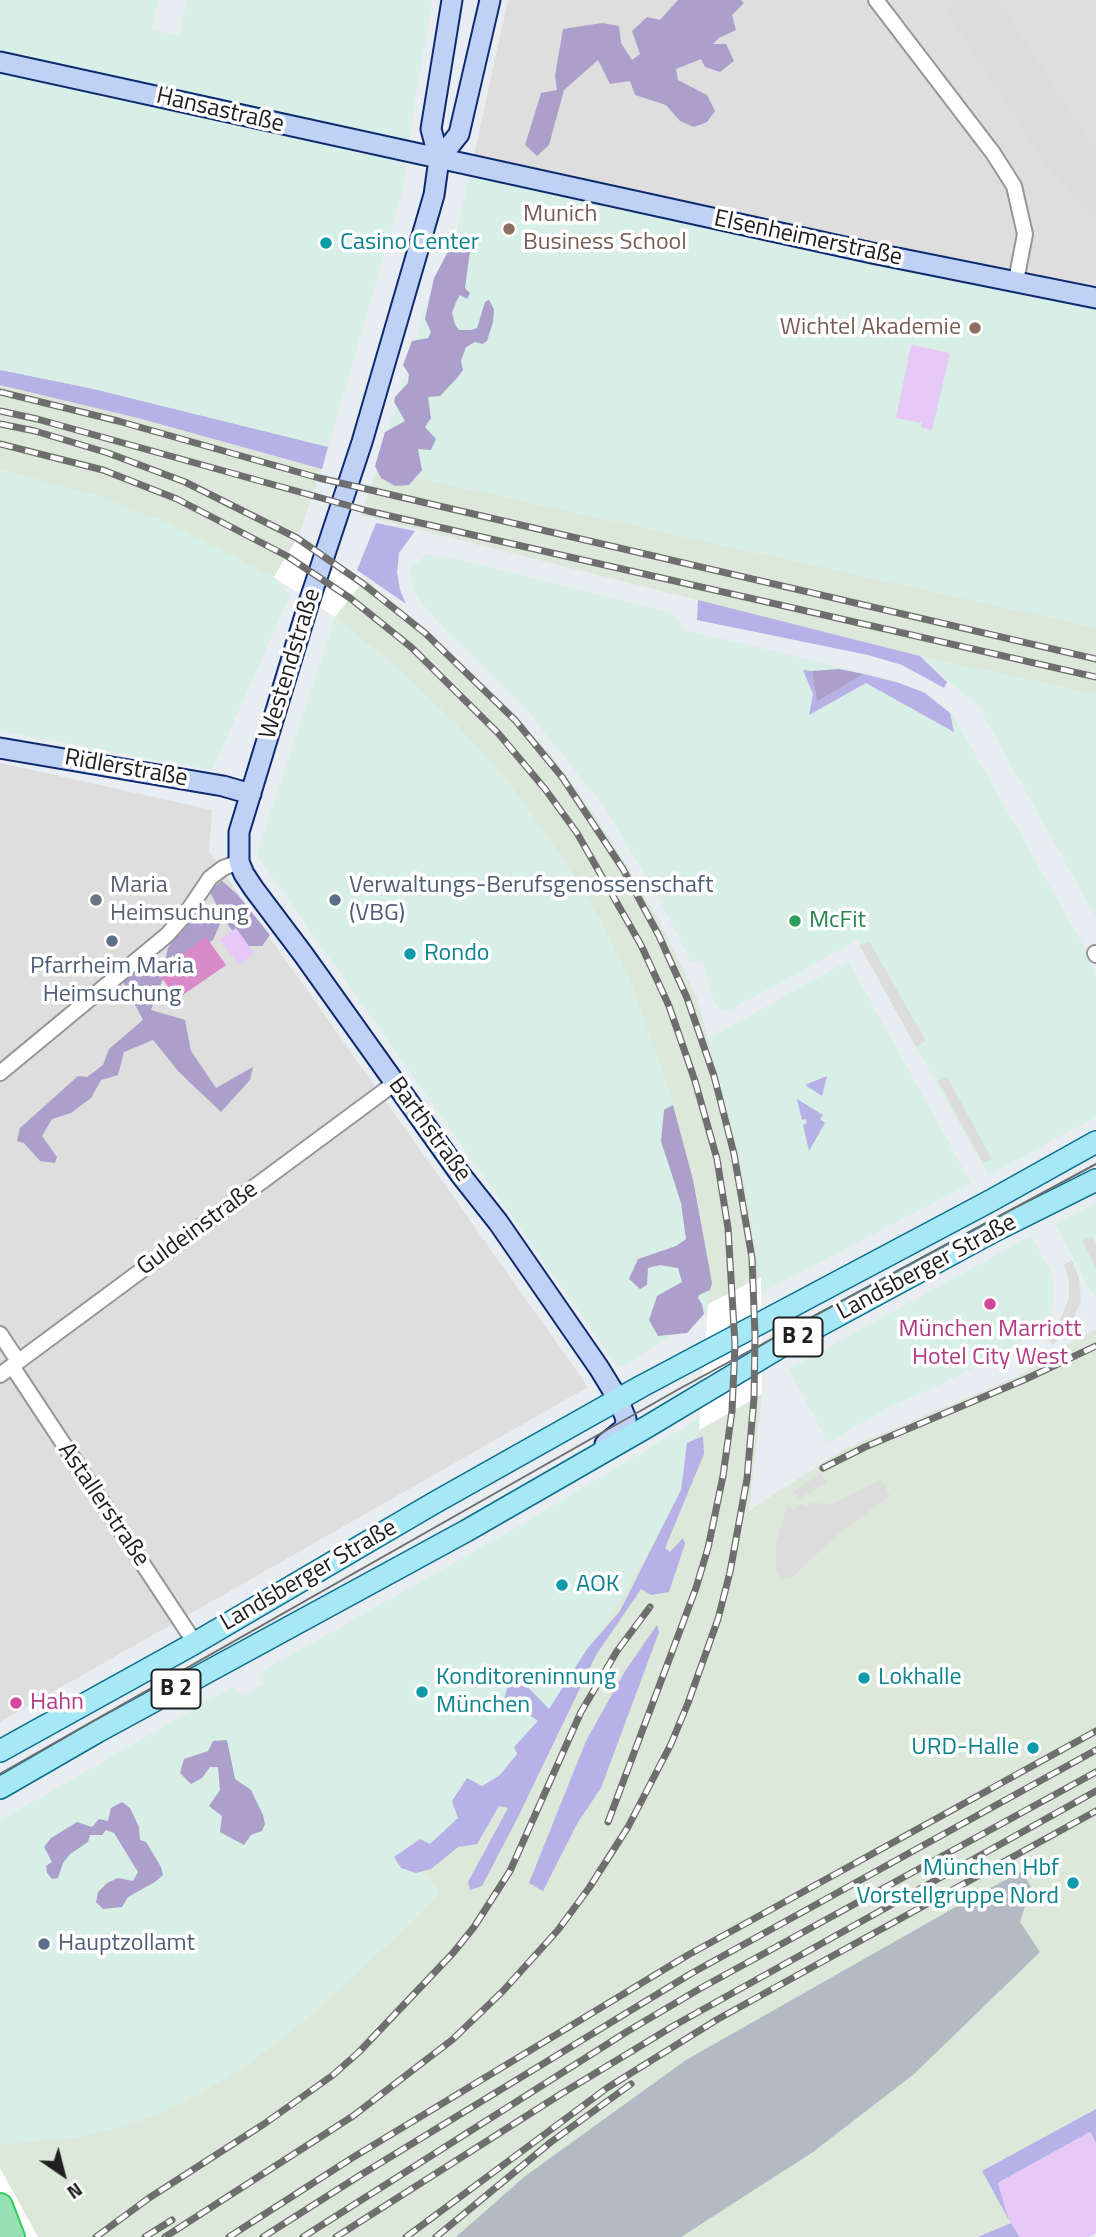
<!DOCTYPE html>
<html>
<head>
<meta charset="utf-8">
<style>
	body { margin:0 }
	#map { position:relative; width:1096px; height:2237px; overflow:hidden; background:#e7edf0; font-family:"Titillium Web",sans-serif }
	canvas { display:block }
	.north { position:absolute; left:28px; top:2139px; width:70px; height:70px; -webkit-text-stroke:5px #fff; paint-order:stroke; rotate:145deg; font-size:19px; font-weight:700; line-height:28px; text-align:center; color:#202020 }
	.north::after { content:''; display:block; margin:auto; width:24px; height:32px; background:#202020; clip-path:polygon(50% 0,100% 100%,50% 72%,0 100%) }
</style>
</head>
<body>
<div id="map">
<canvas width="1096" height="2237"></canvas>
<div class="north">N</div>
</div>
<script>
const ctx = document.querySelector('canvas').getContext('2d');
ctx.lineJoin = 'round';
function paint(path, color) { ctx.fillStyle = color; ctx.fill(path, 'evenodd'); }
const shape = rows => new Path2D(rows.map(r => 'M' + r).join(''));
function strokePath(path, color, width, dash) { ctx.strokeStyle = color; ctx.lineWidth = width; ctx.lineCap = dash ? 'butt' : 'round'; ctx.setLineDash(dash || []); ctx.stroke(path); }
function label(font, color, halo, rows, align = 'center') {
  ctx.font = font + ' "Titillium Web",sans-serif'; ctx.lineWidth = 7; ctx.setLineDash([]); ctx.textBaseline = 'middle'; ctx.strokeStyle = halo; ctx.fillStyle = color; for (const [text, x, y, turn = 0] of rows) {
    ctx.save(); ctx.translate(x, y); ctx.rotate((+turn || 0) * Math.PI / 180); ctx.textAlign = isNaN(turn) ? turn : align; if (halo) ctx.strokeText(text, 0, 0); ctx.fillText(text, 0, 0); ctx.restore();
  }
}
const residential = shape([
	[508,0,1096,0,1096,299,472,165],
	[0,763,212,810,209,852,588,1387,0,1722]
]);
const commercial = shape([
	[0,0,158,0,151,30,179,36,187,0,432,0,412,119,403,189,326,454,0,371],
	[472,165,1096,299,1096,628,377,469,421,320,434,286,452,254],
	[0,469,97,494,166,522,274,577,290,595,212,770,0,731],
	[428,554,466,561,672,613,686,630,896,681,925,692,952,714,1087,952,1096,978,1096,1117,988,1175,857,940,732,1009,721,1010,715,1005,703,960,691,962,655,891,605,808,529,713,447,632,423,604,413,588,410,568],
	[335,617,405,674,459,727,507,780,566,863,599,918,628,974,673,1102,689,1174,708,1304,707,1314,623,1366,616,1364,257,855],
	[920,656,1096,694,1096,917,979,707],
	[848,961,971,1183,761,1293,754,1228,708,1039],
	[1096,1203,1096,1300,1055,1224],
	[1031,1236,1053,1276,1053,1308,1043,1326,1001,1354,935,1387,888,1407,828,1443,789,1369],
	[700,1418,699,1430,683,1491,618,1604,440,1891,411,1923,309,2017,250,2063,200,2094,156,2115,124,2127,78,2137,0,2145,0,1821,234,1686,242,1697,263,1684,258,1675,268,1668,509,1532]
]);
const industrial = shape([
	[0,371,326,454,299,535,274,577,166,522,97,495,0,469],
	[377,469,1096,628,1096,694,920,656,360,515],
	[365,579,428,631,504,705,550,754,587,804,627,866,662,927,697,998,741,1160,761,1277,708,1304,689,1174,673,1102,628,974,599,918,566,863,507,780,459,727,405,674,335,617],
	[1096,1329,1096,2109,982,2171,1011,2223,978,2237,0,2237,0,2145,78,2137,124,2127,156,2115,200,2094,250,2063,309,2017,411,1923,440,1892,414,1858,457,1833,539,1732,618,1604,683,1491,699,1430,762,1394,749,1511,842,1450,1019,1376,1056,1351]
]);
const construction = shape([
	[1022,1871,1031,1887,1020,1922,1040,1952,914,2074,813,2152,681,2237,456,2237,524,2177,686,2060,968,1900,971,1904,983,1898,981,1893]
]);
const grass = shape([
	[0,370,89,388,328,447,322,469,138,418,0,385],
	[376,523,415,531,399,553,397,572,400,590,406,604,357,570],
	[698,600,920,656,947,682,944,688,902,665,868,655,697,620],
	[803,670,812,671,817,700,864,674,899,683,925,693,950,713,954,732,866,683,809,715,813,694],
	[827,1076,822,1096,805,1085],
	[797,1099,823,1115,820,1119,825,1123,809,1151,803,1125,807,1123,806,1119,802,1120],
	[703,1436,704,1454,665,1548,670,1552,683,1538,685,1544,669,1592,651,1595,641,1589,596,1655,517,1819,482,1886,470,1890,468,1882,508,1808,499,1806,477,1844,458,1847,431,1869,416,1873,401,1868,394,1857,420,1839,430,1844,458,1818,452,1801,467,1778,482,1786,500,1775,517,1754,514,1747,538,1721,531,1716,531,1706,522,1697,515,1706,504,1699,511,1676,518,1677,549,1709,587,1649,620,1611,681,1490,687,1443],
	[657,1625,659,1632,601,1788,578,1822,543,1891,529,1883,586,1741,625,1671],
	[1096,2109,1096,2143,1090,2132,998,2183,1009,2220,982,2171],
	[1011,2223,1020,2237,978,2237]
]);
const forest = shape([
	[678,0,741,0,744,3,732,15,736,30,719,38,713,44,726,44,734,61,720,72,705,67,701,59,676,69,678,80,707,95,715,111,707,122,694,127,680,121,666,105,635,95,630,81,610,84,598,60,564,90,549,145,537,156,525,145,541,93,557,90,555,76,563,29,602,23,619,26,621,43,632,60,640,54,632,31,647,17,660,20],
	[464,237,471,244,465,288,470,293,467,299,460,295,456,302,452,313,455,324,459,330,471,330,477,328,485,302,489,300,494,309,493,322,487,341,483,344,475,342,466,347,461,361,463,370,457,378,440,396,428,397,431,418,425,427,436,439,431,450,418,449,422,470,409,485,395,486,381,478,375,466,385,432,405,421,394,402,395,397,408,383,409,374,403,365,412,341,428,338,431,332,425,319,434,278,450,248],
	[839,669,864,674,817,701,812,671],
	[222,881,237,894,270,935,262,946,245,946,224,920,221,922,213,940,183,960,172,955,151,1010,185,1020,191,1051,216,1088,253,1067,250,1080,221,1112,179,1072,153,1040,124,1052,118,1075,101,1080,91,1098,71,1113,52,1119,42,1136,57,1157,55,1163,40,1161,24,1143,17,1141,20,1128,78,1076,87,1077,103,1065,109,1049,143,1020,122,980,148,961,165,961,168,948,189,917,213,918,220,912,209,890],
	[673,1105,693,1180,712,1283,710,1290,699,1295,698,1298,702,1304,704,1314,687,1333,658,1336,649,1320,657,1296,682,1282,678,1268,660,1265,648,1268,647,1285,640,1289,629,1279,638,1259,676,1246,686,1239,681,1203,661,1141,664,1110],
	[227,1740,235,1779,251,1790,263,1815,265,1824,262,1831,251,1835,244,1845,220,1832,222,1816,209,1806,220,1790,218,1767,210,1767,202,1778,191,1784,180,1773,184,1759,208,1751,213,1741],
	[122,1802,130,1808,139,1827,140,1840,146,1842,161,1867,163,1875,155,1882,128,1897,122,1907,103,1909,96,1902,98,1892,107,1883,118,1878,133,1881,138,1872,114,1833,106,1830,102,1835,90,1835,88,1842,70,1854,63,1863,58,1878,52,1879,47,1873,46,1866,52,1862,44,1847,51,1838,77,1822,92,1827,99,1819,108,1821,111,1808]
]);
const park = shape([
	[911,345,950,353,932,430,921,427,922,423,896,418],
	[236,928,254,953,239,965,220,940],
	[1090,2132,1096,2143,1096,2233,1089,2237,1021,2237,1009,2220,998,2183]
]);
const pitch = shape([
	[206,937,226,965,177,999,157,971]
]);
const parking = shape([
	[958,0,998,0,1096,151,1096,213,1093,216,1046,165,945,9],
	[869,941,926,1041,916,1047,860,946],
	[947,1077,992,1159,983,1163,938,1081],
	[1092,1236,1096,1244,1096,1268,1082,1241],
	[1072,1260,1079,1278,1081,1301,1071,1323,1053,1345,1045,1337,1061,1318,1069,1298,1069,1280,1064,1265],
	[821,1474,827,1482,799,1499,794,1491],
	[881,1480,890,1496,838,1534,790,1579,784,1580,780,1577,776,1571,776,1543,787,1505,794,1511,802,1504,806,1507,811,1503,831,1504]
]);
const pier = shape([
	[299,535,365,579,335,617,274,577],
	[761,1277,762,1394,699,1430,708,1304],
	[0,2168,38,2237,0,2237]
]);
const street = shape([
	[876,0,993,153,1014,186,1025,234,1016,281],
	[1095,953,1096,955],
	[0,1073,167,935,185,915,210,878,223,868,239,862],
	[0,1334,18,1361],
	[12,1366,195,1643],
	[0,1375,395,1083]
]);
const secondary = shape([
	[452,0,431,129,439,159,434,195,362,442,309,602,239,832,239,862,244,874,254,889,303,954,460,1174,498,1222,599,1368,618,1399,626,1419,625,1428,605,1444],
	[0,62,872,253,1096,298],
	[439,159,459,134,490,0],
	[0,748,223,786,251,794]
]);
const primary = shape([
	[0,1751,195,1643,434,1503,642,1386,992,1200,1096,1142],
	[0,1788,97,1732,466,1531,645,1428,787,1343,996,1230,1096,1180]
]);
const highway = shape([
	[0,2206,12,2237]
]);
const tram = shape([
	[0,1774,679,1389,1096,1164]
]);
const rail = shape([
	[0,392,118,421,319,478,1096,659],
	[0,411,37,419,368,511,1096,677],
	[0,424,35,431,108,453,185,482,297,538,362,583,425,633,515,720,562,777,623,869,659,936,687,998,714,1076,734,1154,752,1258,755,1336,754,1398,747,1479,730,1572,718,1619,688,1703,671,1744,628,1827,589,1888,558,1930,503,1991,452,2040,353,2116,165,2237],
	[0,444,103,470,177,499,287,556,350,598,411,647,498,733,545,789,577,833,641,945,669,1006,695,1081,717,1159,728,1228,735,1345,732,1411,723,1476,708,1548,696,1588,608,1822],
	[823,1468,865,1447,1026,1379,1096,1346],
	[96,2237,149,2198,264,2124,333,2075,359,2052,453,1953,474,1927,510,1871,581,1712,617,1651,650,1607],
	[145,2237,172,2220],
	[229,2237,352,2158,688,1955,1096,1731],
	[263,2237,359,2176,692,1973,1096,1750],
	[303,2237,628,2031,701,1988,1096,1772],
	[336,2237,561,2094,675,2025,1096,1791],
	[406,2237,607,2088,718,2019,1096,1811],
	[436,2237,551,2142,631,2084]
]);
const markers = [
	[509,229,7,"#8d6e63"],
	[326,243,7,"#0f9aa8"],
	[975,328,7,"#8d6e63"],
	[96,900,7,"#6b7280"],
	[335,900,7,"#5c6f8a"],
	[795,921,7,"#2e9e5b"],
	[112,941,7,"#5c6f8a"],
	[410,954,7,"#0f9aa8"],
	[990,1304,7,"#d1479c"],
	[562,1585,7,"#0f9aa8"],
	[864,1678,7,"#0f9aa8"],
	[422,1692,7,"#0f9aa8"],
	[16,1703,7,"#d1479c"],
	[1033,1748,7,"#0f9aa8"],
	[1073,1883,7,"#0f9aa8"],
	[44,1944,7,"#5c6f8a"]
];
const shields = [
	[798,1337,49],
	[176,1689,49]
];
const shieldNames = [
	["B 2",798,1337],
	["B 2",176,1689]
];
const streetNames = [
	["Hansastraße",220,111,13],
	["Elsenheimerstraße",808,239,12],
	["Westendstraße",291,664,-73],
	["Ridlerstraße",126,769,10],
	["Barthstraße",429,1130,54],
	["Guldeinstraße",198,1229,-36],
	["Landsberger Straße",927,1268,-28],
	["Astallerstraße",103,1505,56],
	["Landsberger Straße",309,1576,-30]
];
const educationNames = [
	["Munich",523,215],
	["Business School",523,243],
	["Wichtel Akademie",961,328,"right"]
];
const cultureNames = [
	["Casino Center",340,243],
	["Rondo",424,954],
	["AOK",576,1585],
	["Konditoreninnung",436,1678],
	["München",436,1706],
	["Lokhalle",878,1678],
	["URD-Halle",1019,1748,"right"],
	["München Hbf",1059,1869,"right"],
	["Vorstellgruppe Nord",1059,1897,"right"]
];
const worshipNames = [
	["Maria",110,886],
	["Heimsuchung",110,914]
];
const serviceNames = [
	["Verwaltungs-Berufsgenossenschaft",349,886],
	["(VBG)",349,914],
	["Pfarrheim Maria",112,967,"center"],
	["Heimsuchung",112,995,"center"],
	["Hauptzollamt",58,1944]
];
const leisureNames = [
	["McFit",809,921]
];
const hotelNames = [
	["München Marriott",990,1330],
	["Hotel City West",990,1358],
	["Hahn",30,1703,"left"]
];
paint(residential, '#dddedd');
paint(commercial, '#d7efe6');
paint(industrial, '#dce8d9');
paint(construction, '#b3bac4');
paint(grass, '#b6b1e6');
paint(forest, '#ac9fcc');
paint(park, '#e7c8f6');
paint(pitch, '#d88bc8');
paint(parking, '#dcdcdc');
paint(pier, '#fff');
strokePath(street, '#979797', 18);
strokePath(secondary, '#0d2a70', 23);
strokePath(primary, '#0b6d90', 24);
strokePath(highway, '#33ce5b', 28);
strokePath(street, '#fff', 14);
strokePath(secondary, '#bfd2f5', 19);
strokePath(primary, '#a6e8f5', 21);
strokePath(highway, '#95e1b4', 24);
strokePath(tram, '#6e6e6e', 2);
strokePath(rail, '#6e6e6e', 7);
strokePath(rail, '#fff', 4.5, [13]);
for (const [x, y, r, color] of markers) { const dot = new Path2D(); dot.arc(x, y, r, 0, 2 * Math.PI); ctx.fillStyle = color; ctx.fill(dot); strokePath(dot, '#fff', 2.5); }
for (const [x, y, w] of shields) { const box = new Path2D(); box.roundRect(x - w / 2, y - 19.5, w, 39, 5); ctx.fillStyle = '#fff'; ctx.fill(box); strokePath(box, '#202020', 2); }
label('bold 23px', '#202020', null, shieldNames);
label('24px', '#202020', '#fff', streetNames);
label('24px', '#785e54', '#fff', educationNames, 'left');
label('24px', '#0d838f', '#fff', cultureNames, 'left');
label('24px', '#5b616d', '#fff', worshipNames, 'left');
label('24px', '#4e5e75', '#fff', serviceNames, 'left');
label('24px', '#27864d', '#fff', leisureNames, 'left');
label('24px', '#b23c85', '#fff', hotelNames);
</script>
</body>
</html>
